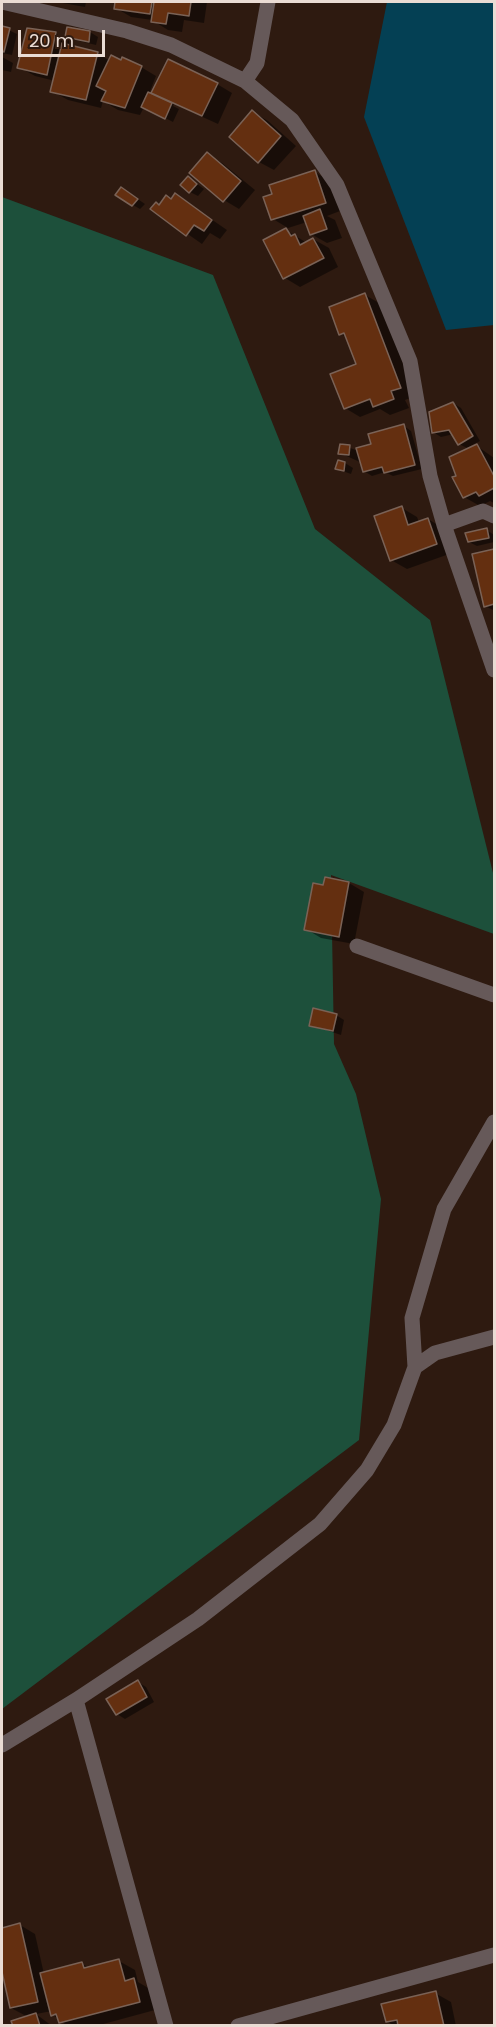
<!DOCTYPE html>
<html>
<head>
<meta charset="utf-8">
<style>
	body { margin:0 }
	#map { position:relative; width:496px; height:2027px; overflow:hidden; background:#2e1a10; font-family:Poppins,sans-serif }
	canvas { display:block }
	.frame { position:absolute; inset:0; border:3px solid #eadcd4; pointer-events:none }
	.scale { position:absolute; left:18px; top:30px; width:87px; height:27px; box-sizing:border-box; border:3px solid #eadcd4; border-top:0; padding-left:8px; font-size:18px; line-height:21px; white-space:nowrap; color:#eadcd4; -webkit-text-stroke:4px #2e1a10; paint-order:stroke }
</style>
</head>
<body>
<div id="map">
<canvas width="496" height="2027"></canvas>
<div class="frame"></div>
<div class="scale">20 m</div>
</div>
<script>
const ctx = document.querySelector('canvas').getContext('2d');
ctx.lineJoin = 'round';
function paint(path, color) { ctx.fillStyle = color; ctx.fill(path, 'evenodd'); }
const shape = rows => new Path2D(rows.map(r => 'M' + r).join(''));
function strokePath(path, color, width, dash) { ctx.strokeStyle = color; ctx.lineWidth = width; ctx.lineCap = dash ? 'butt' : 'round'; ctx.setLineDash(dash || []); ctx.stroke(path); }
const forest = shape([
	[2,197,213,275,315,529,430,620,494,877,494,934,331,875,334,1044,356,1094,381,1199,359,1440,2,1709]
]);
const water = shape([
	[387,2,494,2,494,325,446,330,364,117]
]);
const shadow = shape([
	[57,2,86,2,85,7],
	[117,2,207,2,204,23,184,20,182,32,168,30,152,20,131,17,116,8],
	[2,27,17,34,12,55,2,53],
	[68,28,90,32,98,37,96,45,71,39,70,47,97,53,110,61,141,67,156,76,149,94,165,102,217,84,232,93,218,124,174,104,173,106,179,109,173,122,144,107,140,115,118,110,103,101,101,108,68,100,52,91,55,81,35,76,19,67,55,33,66,40],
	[2,57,13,63,11,72,2,70],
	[253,112,268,121,296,146,274,170,259,162],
	[207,154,222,163,255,190,239,209,224,200],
	[315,172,330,181,340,211,327,216,335,220,342,238,327,243,311,234,307,222,288,228,273,219],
	[189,178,204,189,198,196,190,192],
	[129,193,145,204,140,209,133,205],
	[176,195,227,230,220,239,210,233,202,244,152,209,172,200],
	[286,230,307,243,313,239,329,248,338,267,300,287,285,278],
	[365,295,381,304,415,396,405,400,409,408,390,415,380,409,360,417,345,408,358,365,348,338,341,334],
	[453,403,461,408,480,441,467,448,459,444,454,434,441,437,433,432],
	[404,426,411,431,422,469,393,476,385,472,372,476,364,471,362,463,340,453,341,445,356,450,373,446],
	[477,446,494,458,494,503,490,501,480,506,464,497,458,477],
	[345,463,353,468,351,474,337,469],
	[402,508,417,517,419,522,428,519,443,528,452,553,407,569,391,560],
	[487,530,494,535,494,542,477,546,469,542],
	[494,550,494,610,493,610,485,606,474,555],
	[349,883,364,892,354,944,321,938,306,929,324,887],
	[336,1015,344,1020,341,1035,311,1025],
	[138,1682,146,1687,154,1702,125,1719,117,1714],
	[20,1925,35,1934,44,1974,82,1964,90,1968,119,1961,135,1970,138,1982,150,1989,155,2010,96,2026,67,2026,53,2015,52,2011,36,2014,52,2026,14,2026,28,2017,11,2008,2,1965,2,1929],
	[435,1993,451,2002,456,2026,394,2026,387,2021]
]);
const building = shape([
	[115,2,152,2,150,14,114,9,115,2],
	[154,2,191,2,189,16,168,13,166,24,151,22,154,2],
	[2,26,10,28,4,52,2,51,2,26],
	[67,27,90,31,89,42,65,37,67,27],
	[27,28,56,32,47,75,17,68,27,28],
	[62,43,98,52,86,100,50,92,62,43],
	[111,55,121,60,122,57,142,66,125,108,101,101,106,91,96,86,111,55],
	[168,59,218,83,202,116,151,93,168,59],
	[148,92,172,103,165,119,141,107,148,92],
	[252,110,281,136,258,163,229,137,252,110],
	[207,152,241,181,223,202,189,173,207,152],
	[315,170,326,203,271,220,263,197,272,194,269,185,315,170],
	[188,176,197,184,189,193,180,185,188,176],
	[121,187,138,199,132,206,115,195,121,187],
	[175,193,212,220,204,231,194,225,186,236,150,209,156,202,159,205,166,195,171,199,175,193],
	[320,209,327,229,310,235,303,216,320,209],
	[286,228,291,236,295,234,300,245,313,238,324,258,283,279,263,240,286,228],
	[365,293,401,388,391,391,394,399,373,407,370,399,344,409,330,374,356,364,344,333,339,335,329,307,365,293],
	[453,402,473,436,458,445,449,430,432,433,429,412,453,402],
	[404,424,415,465,384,473,382,467,363,472,356,448,371,444,368,434,404,424],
	[340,444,350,445,349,455,338,454,340,444],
	[477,444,494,476,494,488,479,496,476,492,463,498,452,477,456,476,449,457,477,444],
	[338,460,345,462,344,471,335,469,338,460],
	[402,506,408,525,428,518,437,544,390,561,374,516,402,506],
	[487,528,489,538,468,542,465,533,487,528],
	[494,549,494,604,484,607,472,554,494,549],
	[325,877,349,882,339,937,304,930,313,883,323,885,325,877],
	[313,1008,337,1014,333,1031,309,1026,313,1008],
	[138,1680,147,1697,116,1715,106,1699,138,1680],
	[20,1923,38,2002,10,2008,2,1972,2,1928,20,1923],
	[119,1959,125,1981,134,1978,140,2002,59,2023,56,2014,51,2016,40,1973,82,1962,84,1968,119,1959],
	[436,1991,444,2026,398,2026,397,2020,386,2022,381,2004,436,1991],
	[36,2013,40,2026,13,2026,11,2021,36,2013]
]);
const minor = shape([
	[2,2,127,31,171,45,245,81,292,120,337,185,410,361,430,476,444,525,483,511,494,516],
	[245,81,257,63,268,2],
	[444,525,494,670],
	[357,946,494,995],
	[415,1367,435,1353,494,1337],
	[76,1700,166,2026],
	[2,1745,76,1700,198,1619,320,1524,367,1470,394,1425,415,1367,412,1318,444,1209,494,1122],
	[238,2026,494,1955]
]);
paint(forest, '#1d503b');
paint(water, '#044054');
paint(shadow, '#0007');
paint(building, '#642f10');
strokePath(building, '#7a6256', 1.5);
strokePath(minor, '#665959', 15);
</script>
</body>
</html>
